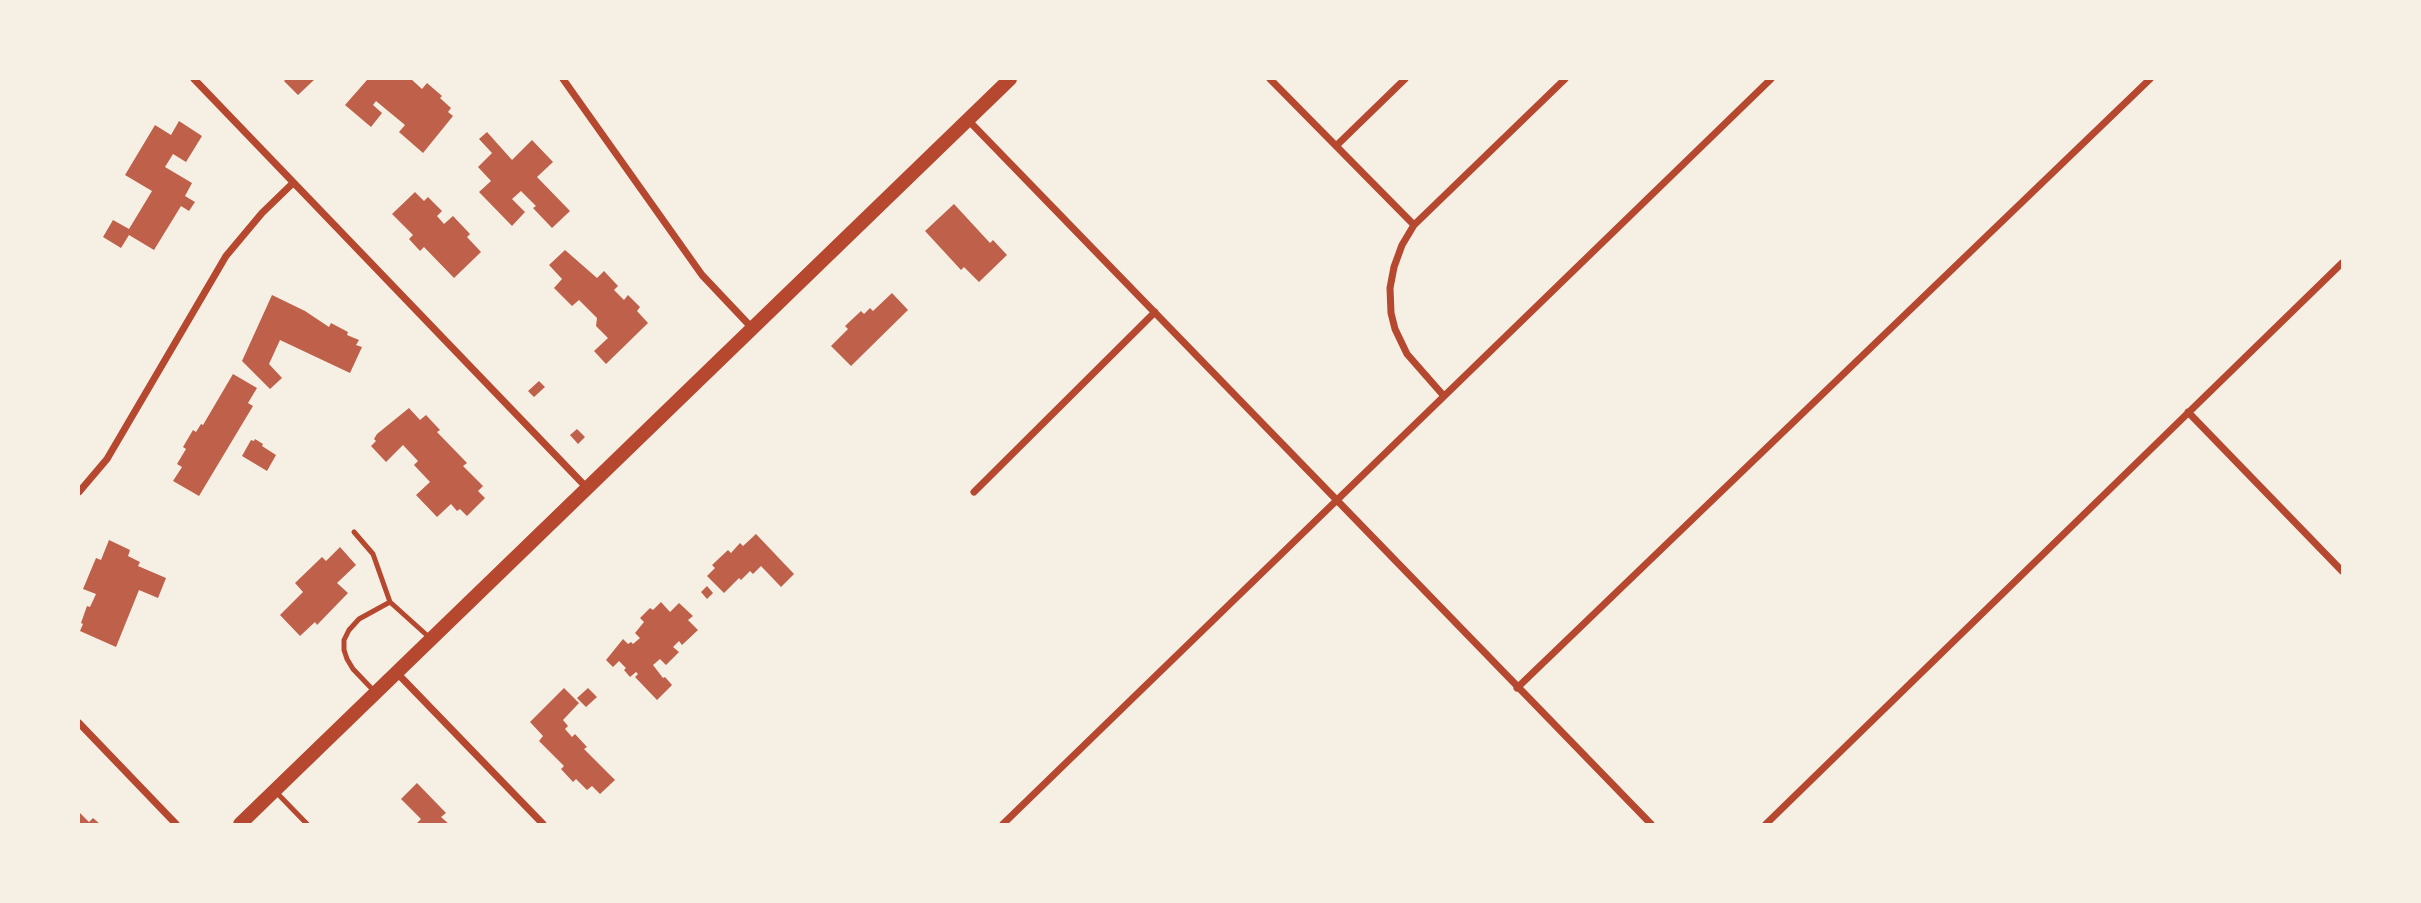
<!DOCTYPE html>
<html>
<head>
<meta charset="utf-8">
<style>
	body { margin:0 }
	#map { position:relative; width:2421px; height:903px; overflow:hidden; background:#f6efe4; font-family:"Archivo Narrow",sans-serif }
	canvas { display:block }
	.frame { position:absolute; inset:0; border:80px solid #f6efe4; pointer-events:none }
</style>
</head>
<body>
<div id="map">
<canvas width="2421" height="903"></canvas>
<div class="frame"></div>
</div>
<script>
const ctx = document.querySelector('canvas').getContext('2d');
ctx.lineJoin = 'round';
function paint(path, color) { ctx.fillStyle = color; ctx.fill(path, 'evenodd'); }
const shape = rows => new Path2D(rows.map(r => 'M' + r).join(''));
function strokePath(path, color, width, dash) { ctx.strokeStyle = color; ctx.lineWidth = width; ctx.lineCap = dash ? 'butt' : 'round'; ctx.setLineDash(dash || []); ctx.stroke(path); }
const building = shape([
	[286,79,315,79,298,95,284,81],
	[365,79,411,79,422,89,427,83,442,96,440,98,451,108,448,112,453,116,423,153,399,132,405,125,376,101,373,105,382,113,371,127,345,105,367,80],
	[179,121,202,136,186,162,173,154,165,167,192,183,185,196,195,202,189,211,181,206,154,250,129,235,121,248,103,237,113,220,129,229,152,191,125,175,155,125,171,135],
	[487,132,512,160,532,140,553,162,537,177,570,211,552,228,533,208,536,206,521,191,512,199,525,212,512,226,479,192,491,181,478,167,492,153,479,139],
	[415,192,424,201,428,197,442,211,437,216,444,224,453,216,470,234,467,237,481,252,454,278,424,247,420,251,409,239,413,235,392,214],
	[954,204,990,243,993,240,1007,255,979,282,964,267,961,270,925,231],
	[565,250,597,278,604,271,618,286,614,290,624,300,628,295,640,307,637,311,648,323,606,364,594,351,608,338,596,326,597,318,579,300,572,306,554,288,562,279,549,265],
	[892,293,908,310,851,366,831,346,848,329,845,326,861,311,864,314,870,308,873,311],
	[272,295,305,311,329,327,331,323,348,332,347,335,359,340,356,345,362,347,350,373,280,340,269,364,282,378,270,389,242,361],
	[233,374,257,388,248,403,253,406,199,496,173,481,182,467,177,464,186,449,183,447,193,430,196,432,201,424,203,425],
	[539,381,545,387,534,397,528,391],
	[409,408,420,420,426,415,440,430,437,432,467,463,463,466,483,486,478,491,485,498,467,516,460,509,457,511,451,504,437,517,416,495,430,482,414,465,418,461,403,445,386,462,371,446,376,441,374,439,377,434],
	[577,429,585,437,578,444,570,435],
	[255,439,263,444,262,446,276,455,267,471,242,456,251,440,254,441],
	[756,534,794,574,781,587,761,566,753,574,750,571,741,580,739,578,724,593,707,576,715,568,712,565,728,550,731,553,740,543,743,546],
	[109,540,130,550,128,556,140,562,138,566,166,578,158,598,139,590,116,647,80,631,83,624,81,623,87,606,90,607,96,594,83,589,96,558,101,560],
	[340,547,356,565,337,583,348,593,317,625,315,622,300,636,280,615,303,592,295,583,322,557,326,561],
	[707,586,713,593,707,599,701,592],
	[661,602,670,612,679,603,693,616,688,620,698,630,682,645,679,641,673,647,679,652,666,665,660,659,653,665,663,678,665,677,672,685,657,700,635,677,638,674,636,672,630,677,624,670,626,668,619,661,613,667,606,660,623,639,628,644,631,642,633,644,640,638,635,633,644,622,640,618,650,608,653,610],
	[564,688,579,703,563,720,568,726,565,729,572,737,575,734,587,747,584,749,615,780,600,794,592,786,587,790,576,779,573,782,561,769,564,766,539,741,543,736,530,722],
	[588,688,597,697,586,707,577,698],
	[417,783,446,813,441,817,449,824,416,824,421,819,401,799],
	[79,812,89,822,93,818,100,824,79,824]
]);
const service = shape([
	[354,532,373,554,390,602,430,638],
	[374,691,353,669,347,659,344,650,344,640,349,630,359,619,390,602],
	[275,791,307,824]
]);
const minor = shape([
	[194,79,588,489],
	[563,79,702,275,753,329],
	[1270,79,1414,225],
	[968,120,1651,824],
	[1336,146,1405,79],
	[1443,395,1407,354,1395,329,1391,313,1390,288,1394,267,1402,245,1414,225,1565,79],
	[2188,412,2342,571],
	[79,492,107,459,226,256,262,213,293,183],
	[974,492,1155,312],
	[397,673,543,824],
	[1517,688,2150,79],
	[79,723,176,824],
	[1003,824,1771,79],
	[1766,824,2342,263]
]);
const secondary = shape([
	[240,824,1010,79]
]);
paint(building, '#bf614a');
strokePath(service, '#b5482f', 5);
strokePath(minor, '#b5482f', 7);
strokePath(secondary, '#b5482f', 14);
</script>
</body>
</html>
